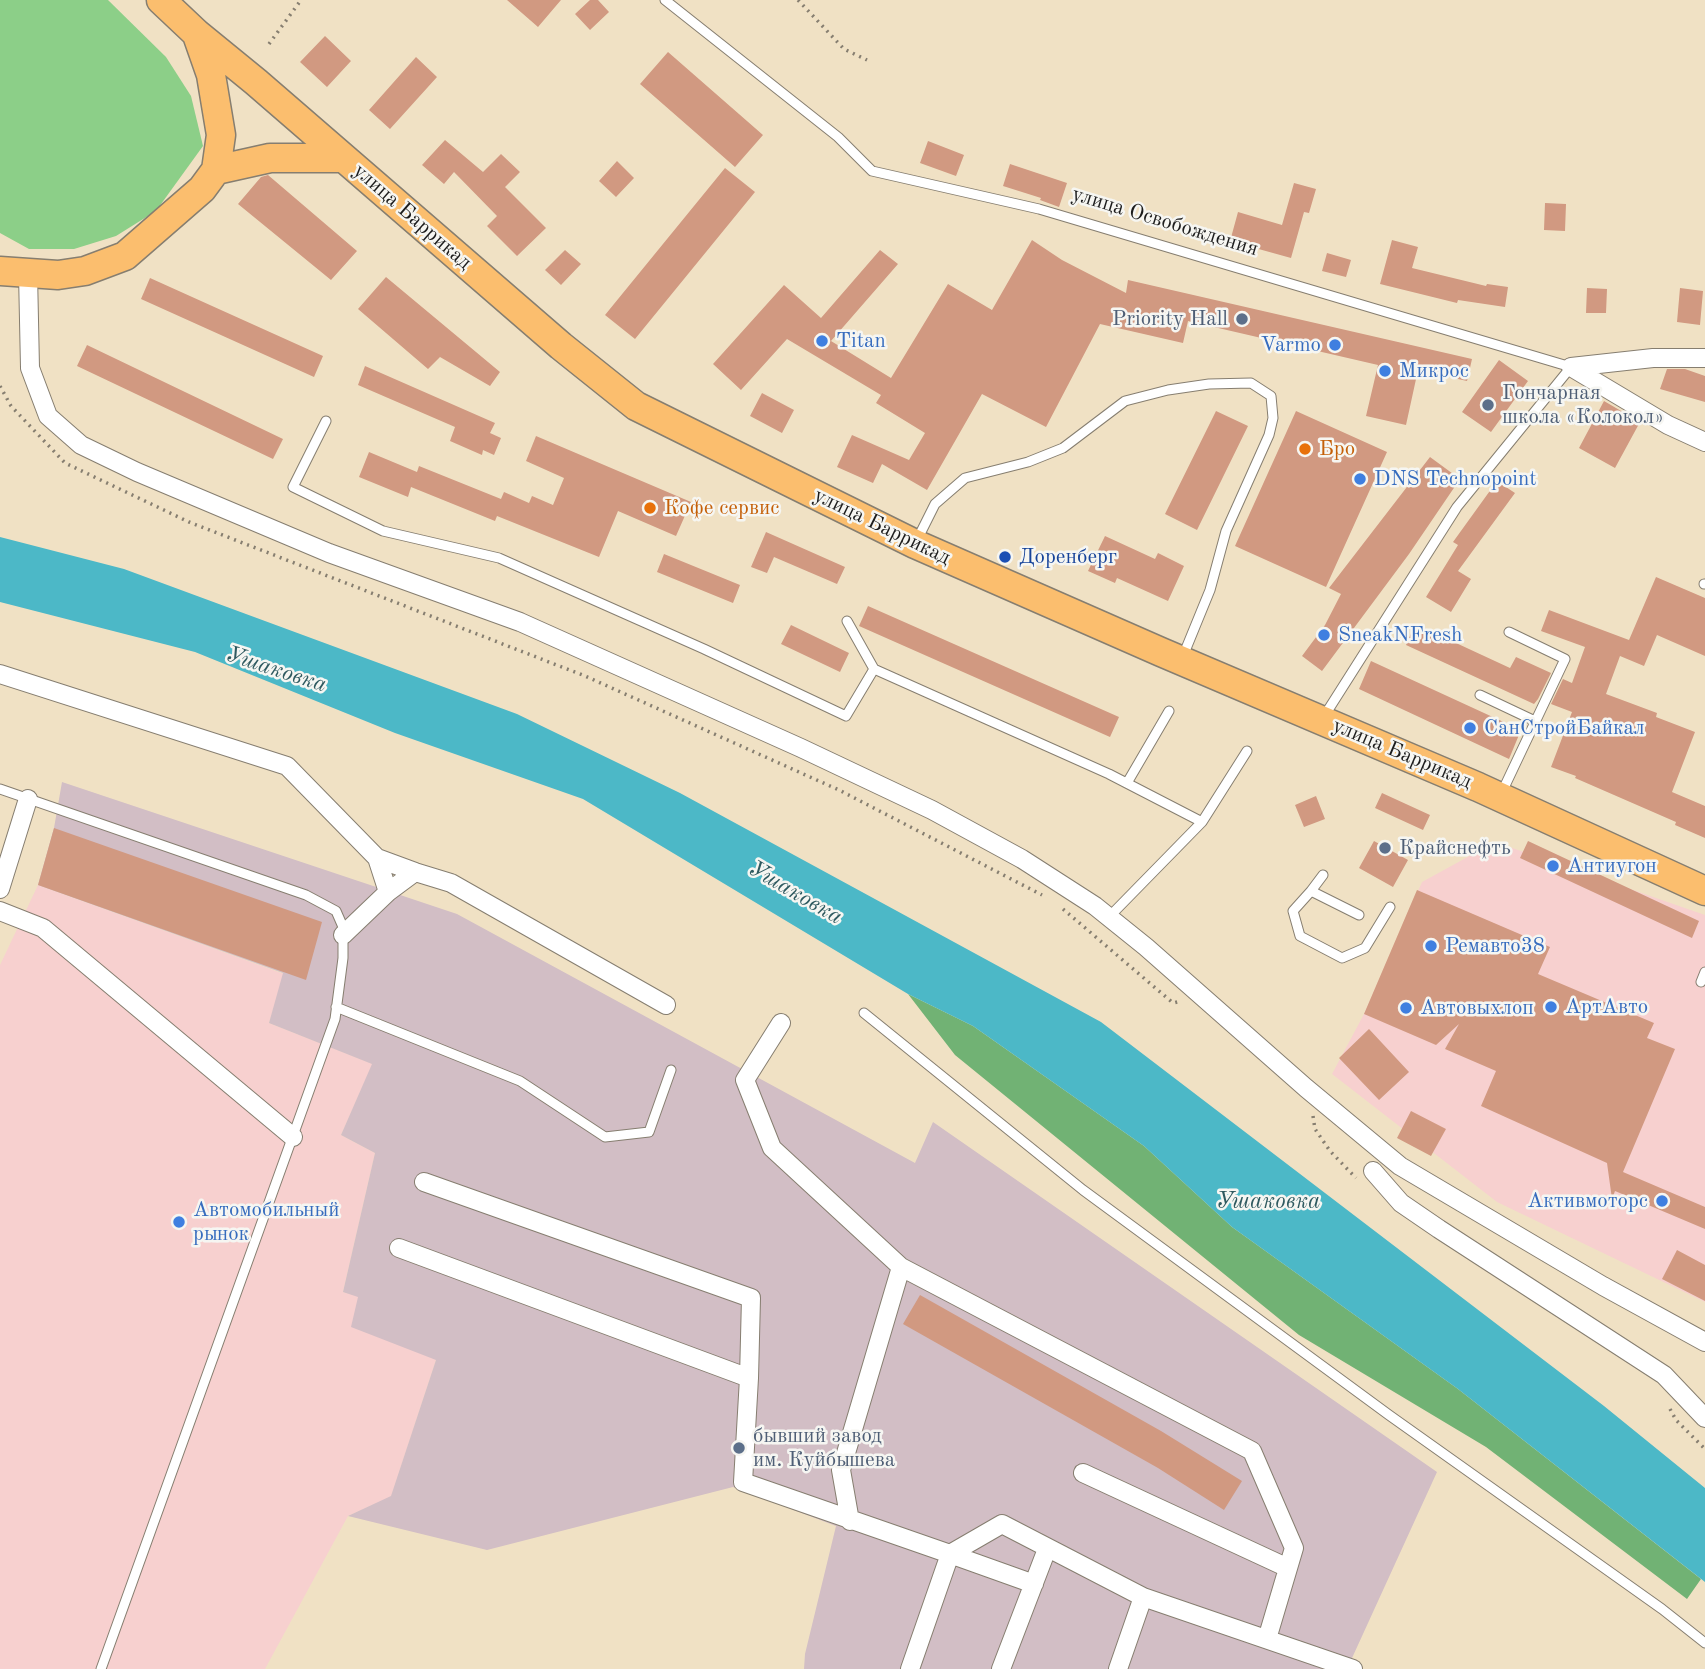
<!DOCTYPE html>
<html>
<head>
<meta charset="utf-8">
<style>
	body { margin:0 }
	canvas { display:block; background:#f0e1c4 }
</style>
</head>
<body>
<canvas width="1705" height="1669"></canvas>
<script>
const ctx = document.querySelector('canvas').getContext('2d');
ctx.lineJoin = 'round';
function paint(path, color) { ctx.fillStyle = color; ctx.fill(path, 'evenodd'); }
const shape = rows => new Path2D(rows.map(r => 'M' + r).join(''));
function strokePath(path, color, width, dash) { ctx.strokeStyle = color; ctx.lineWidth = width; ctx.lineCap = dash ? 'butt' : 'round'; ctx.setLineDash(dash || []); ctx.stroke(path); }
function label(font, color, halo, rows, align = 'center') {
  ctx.font = font + ' "Old Standard TT",serif'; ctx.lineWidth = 5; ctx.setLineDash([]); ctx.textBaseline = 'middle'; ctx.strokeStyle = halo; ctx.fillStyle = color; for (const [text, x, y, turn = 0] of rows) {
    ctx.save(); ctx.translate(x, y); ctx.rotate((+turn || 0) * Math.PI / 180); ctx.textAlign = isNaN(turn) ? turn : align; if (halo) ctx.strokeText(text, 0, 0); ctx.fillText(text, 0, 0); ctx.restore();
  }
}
const built = shape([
	[1495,842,1705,915,1705,1302,1497,1202,1332,1074,1364,1014,1422,882],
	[38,885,284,974,269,1023,373,1064,341,1135,375,1153,343,1292,358,1296,436,1360,391,1497,348,1516,265,1669,0,1669,0,965]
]);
const industrial = shape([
	[62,782,457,914,915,1163,933,1122,1437,1472,1347,1669,804,1669,805,1654,836,1526,733,1487,487,1550,348,1516,391,1496,436,1360,351,1327,358,1297,343,1292,375,1153,341,1135,372,1064,269,1023,283,973,38,885,54,828]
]);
const green = shape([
	[0,0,108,0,166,57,191,96,203,146,156,211,116,236,74,249,29,249,0,233]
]);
const forest = shape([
	[908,994,973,1026,1144,1146,1232,1227,1458,1389,1701,1579,1687,1599,1486,1447,1299,1335,955,1055]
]);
const water = shape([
	[0,537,124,569,517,714,680,793,1101,1022,1604,1406,1705,1488,1705,1582,1458,1389,1232,1227,1144,1146,973,1026,908,994,583,799,395,733,195,652,0,602]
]);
const building = shape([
	[507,0,561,0,538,27],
	[590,0,598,0,609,12,590,30,575,14],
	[325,36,351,61,327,87,300,62],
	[668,52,763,135,735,167,640,84],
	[416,57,437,77,390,129,369,110],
	[445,140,483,172,501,154,520,172,505,187,546,228,517,256,487,226,497,216,454,172,444,184,422,165],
	[928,141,964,155,956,176,920,163],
	[617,161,634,178,616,197,599,181],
	[1010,164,1067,183,1059,207,1040,200,1041,198,1003,186],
	[725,168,755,192,635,339,605,315],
	[268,175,357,251,331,280,238,204,261,177],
	[1294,183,1316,189,1309,213,1304,212,1291,258,1255,248,1254,252,1229,245,1238,212,1282,225],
	[1545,203,1566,204,1565,231,1544,230],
	[1032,240,1062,260,1126,293,1128,280,1472,359,1467,381,1418,370,1406,425,1366,416,1378,365,1188,321,1183,343,1100,324,1046,427,982,394,927,490,882,464,873,483,837,467,852,435,909,460,925,433,876,403,881,395,787,339,741,390,713,364,784,285,821,318,880,250,898,264,831,341,891,378,948,284,992,310],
	[1392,240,1418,247,1412,268,1486,286,1487,284,1508,287,1505,307,1458,300,1457,303,1380,284],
	[565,250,581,264,561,285,545,270],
	[1327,253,1351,260,1346,277,1322,271],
	[386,277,500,372,490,386,440,357,428,369,358,309],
	[150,278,323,356,314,377,141,299],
	[1587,288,1607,289,1606,313,1586,313],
	[1680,288,1703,291,1700,325,1677,322],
	[87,345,283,439,273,459,77,366],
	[1499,360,1528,381,1491,432,1462,412],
	[365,366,495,423,490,433,501,438,494,455,483,450,482,455,450,441,455,427,358,385],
	[1667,369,1685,369,1705,376,1705,402,1660,389],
	[762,393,794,410,782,433,750,416],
	[1604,401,1640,422,1615,468,1579,448],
	[1216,411,1248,426,1197,530,1165,514],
	[1296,411,1387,452,1326,587,1235,546],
	[536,436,691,502,676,536,618,511,599,557,497,516,495,521,411,487,408,497,359,477,369,452,417,472,419,466,501,499,504,492,529,503,532,496,553,505,564,478,526,461],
	[1430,457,1460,479,1409,554,1322,671,1302,656,1325,625,1341,594,1329,588],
	[1497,481,1515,493,1458,571,1471,579,1451,612,1426,597,1458,545,1453,542],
	[766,532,845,567,837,584,774,557,767,573,751,567],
	[1105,536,1155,559,1158,553,1184,566,1168,601,1117,578,1115,583,1088,571],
	[664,554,740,585,733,603,657,572],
	[1656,577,1705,598,1705,656,1657,635,1644,666,1620,656,1606,694,1657,713,1656,717,1695,732,1672,792,1705,806,1705,838,1675,825,1676,822,1575,778,1576,776,1551,767,1572,712,1551,704,1563,679,1572,683,1585,647,1541,631,1549,610,1629,640],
	[868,606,1119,717,1110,737,859,626],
	[1415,624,1510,668,1516,657,1551,673,1538,699,1534,704,1406,645],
	[791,625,849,653,840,672,781,644],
	[1371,661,1521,730,1509,759,1359,689],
	[1382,793,1430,815,1423,830,1375,808],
	[1316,796,1325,819,1304,827,1295,805],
	[54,828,322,922,306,980,38,885],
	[1374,841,1408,860,1393,887,1359,868],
	[1528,841,1699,921,1692,938,1520,858],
	[1417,890,1550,947,1538,974,1654,1023,1647,1038,1675,1049,1623,1172,1705,1207,1705,1229,1615,1191,1612,1199,1607,1163,1481,1106,1496,1071,1445,1049,1459,1024,1436,1045,1364,1014],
	[1369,1029,1409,1072,1379,1100,1339,1058],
	[1411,1111,1446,1129,1431,1156,1397,1138],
	[1677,1250,1705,1265,1705,1301,1662,1279],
	[920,1295,1161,1431,1242,1481,1224,1510,1158,1468,903,1324]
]);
const path = shape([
	[798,0,844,49,867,60],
	[269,44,301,0],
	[0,386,11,406,65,463,189,522,585,676,839,790,1042,895],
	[1063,909,1173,1003,1181,1001],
	[1313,1116,1315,1129,1330,1151,1356,1178],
	[1670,1409,1676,1420,1705,1449]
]);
const lane = shape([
	[665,0,838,137,872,171,1039,209,1571,367,1457,507,1323,718],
	[326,421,293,487,383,531,499,558,704,649,846,716,874,669,1109,774,1202,822,1247,751],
	[917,540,935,504,965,478,1028,462,1063,448,1125,401,1168,390,1209,384,1251,383,1271,396,1273,418,1269,435,1226,531,1210,590,1183,656],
	[1704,584,1705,584],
	[847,621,874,669],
	[1480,695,1535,721],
	[1127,783,1169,711],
	[0,789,306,895,336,911,343,927,343,958,335,1019,101,1669],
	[1502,792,1565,659,1509,632],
	[1311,891,1323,875],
	[1359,915,1311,891,1293,911,1300,936,1342,958,1365,948,1390,907],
	[1109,917,1202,822],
	[1701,982,1705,972],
	[336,1007,520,1081,605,1137,649,1132,671,1070],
	[864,1013,1083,1190,1389,1415,1662,1609,1705,1643]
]);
const street = shape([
	[28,273,30,368,48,416,81,445,137,472,329,553,520,622,801,748,932,810,1022,859,1095,906,1146,947,1306,1088,1400,1166,1603,1286,1705,1342],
	[1571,367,1668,425,1705,442],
	[1571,367,1653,358,1705,358],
	[0,674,287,766,377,858,415,872,388,892,377,858],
	[415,872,451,883,666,1005],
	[0,889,28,799],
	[0,911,43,928,293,1137],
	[343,935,388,892],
	[781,1023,745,1080,772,1148,901,1267],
	[1373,1171,1401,1203,1439,1229,1664,1375,1705,1418],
	[424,1182,751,1298,749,1378],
	[399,1248,749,1378,743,1482,950,1554,1002,1524,1143,1597,1353,1669],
	[1083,1473,1288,1568],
	[850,1521,841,1470,901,1267,1252,1451,1294,1548,1267,1639],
	[910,1669,950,1554,1034,1584],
	[1001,1669,1047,1549],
	[1118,1669,1143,1597]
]);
const primary = shape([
	[161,0,196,33,256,82,561,346,636,406,915,544,1161,652,1478,787,1705,891],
	[216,170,270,158,343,158],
	[0,271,58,275,85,271,125,256,202,189,216,170,221,135,211,75,197,35]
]);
const markers = [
	[1242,319,7,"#5c6f8a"],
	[822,341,7,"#3f7fe0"],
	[1335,345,7,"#3f7fe0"],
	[1385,371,7,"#3f7fe0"],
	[1488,405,7,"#5c6f8a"],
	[1305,449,7,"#e8710a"],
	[1360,479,7,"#3f7fe0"],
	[650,508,7,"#e8710a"],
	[1005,557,7,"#1a4fb4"],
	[1324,635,7,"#3f7fe0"],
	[1470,728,7,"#3f7fe0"],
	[1385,848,7,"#5c6f8a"],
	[1553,866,7,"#3f7fe0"],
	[1431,946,7,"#3f7fe0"],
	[1551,1007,7,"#3f7fe0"],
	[1406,1008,7,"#3f7fe0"],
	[1662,1201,7,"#3f7fe0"],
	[179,1222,7,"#3f7fe0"],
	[739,1448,7,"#5c6f8a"]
];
const streetNames = [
	["улица Баррикад",412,217,41],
	["улица Освобождения",1165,222,17],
	["улица Баррикад",882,527,26],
	["улица Баррикад",1402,754,23]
];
const serviceNames = [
	["Priority Hall",1228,319,"right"],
	["Гончарная",1502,393],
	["школа «Колокол»",1502,417],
	["Крайснефть",1399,848],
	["бывший завод",753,1436],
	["им. Куйбышева",753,1460]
];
const shopNames = [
	["Titan",836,341],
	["Varmo",1321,345,"right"],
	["Микрос",1399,371],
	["DNS Technopoint",1374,479],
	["SneakNFresh",1338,635],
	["СанСтройБайкал",1484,728],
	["Антиугон",1567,866],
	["Ремавто38",1445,946],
	["АртАвто",1565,1007],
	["Автовыхлоп",1420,1008],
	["Активмоторс",1648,1201,"right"],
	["Автомобильный",193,1210],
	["рынок",193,1234]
];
const foodNames = [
	["Бро",1319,449],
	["Кофе сервис",664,508]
];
const transitNames = [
	["Доренберг",1019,557]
];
const waterNames = [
	["Ушаковка",276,670,18],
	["Ушаковка",795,893,30],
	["Ушаковка",1268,1202]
];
paint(built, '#f7d0cf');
paint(industrial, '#d2bec5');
paint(green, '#8ccf88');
paint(forest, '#71b274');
paint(water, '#4cb8c7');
paint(building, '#d19981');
strokePath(lane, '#867e70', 11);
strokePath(street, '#867e70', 20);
strokePath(primary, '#867e70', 31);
strokePath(path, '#867e70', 3.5, [2, 5]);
strokePath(lane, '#fff', 9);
strokePath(street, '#fff', 18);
strokePath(primary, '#fbbe6e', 28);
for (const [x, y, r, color] of markers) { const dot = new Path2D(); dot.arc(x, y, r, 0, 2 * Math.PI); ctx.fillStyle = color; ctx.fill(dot); strokePath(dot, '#f6f6f2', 2.5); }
label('21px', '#1c1c1c', '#f6f6f2', streetNames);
label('21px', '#4e5e75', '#f6f6f2', serviceNames, 'left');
label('21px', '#366cbe', '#f6f6f2', shopNames, 'left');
label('21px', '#c56008', '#f6f6f2', foodNames, 'left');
label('21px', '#164399', '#f6f6f2', transitNames, 'left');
label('italic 23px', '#2f5a60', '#f6f6f2', waterNames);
</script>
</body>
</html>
